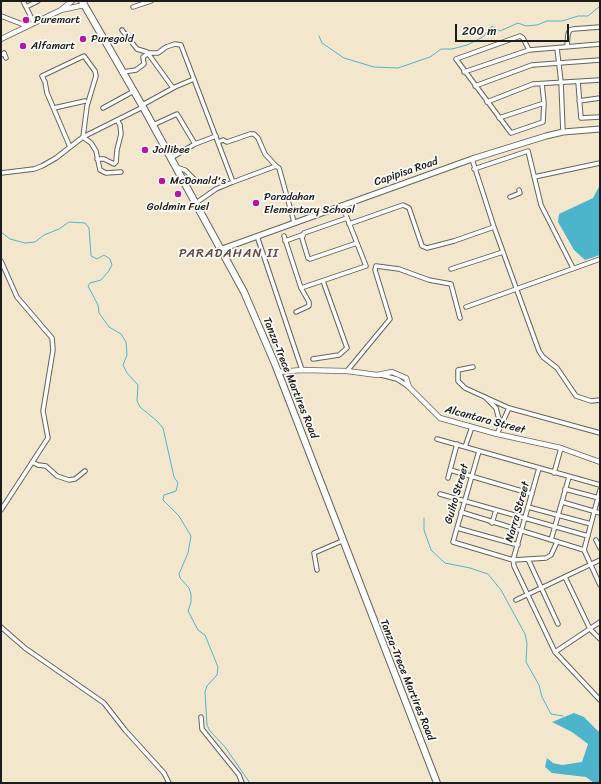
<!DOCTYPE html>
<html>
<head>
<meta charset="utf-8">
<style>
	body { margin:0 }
	#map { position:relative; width:601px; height:784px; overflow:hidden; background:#f2e7cd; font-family:Sriracha,sans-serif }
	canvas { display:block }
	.frame { position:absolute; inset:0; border:2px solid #1c1c1c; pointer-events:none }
	.scale { position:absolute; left:455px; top:24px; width:114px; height:18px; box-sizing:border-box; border:2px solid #1c1c1c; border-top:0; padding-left:5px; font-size:12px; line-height:14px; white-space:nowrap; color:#1c1c1c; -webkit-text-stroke:3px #fdfcf7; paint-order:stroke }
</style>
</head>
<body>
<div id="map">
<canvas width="601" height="784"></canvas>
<div class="frame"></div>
<div class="scale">200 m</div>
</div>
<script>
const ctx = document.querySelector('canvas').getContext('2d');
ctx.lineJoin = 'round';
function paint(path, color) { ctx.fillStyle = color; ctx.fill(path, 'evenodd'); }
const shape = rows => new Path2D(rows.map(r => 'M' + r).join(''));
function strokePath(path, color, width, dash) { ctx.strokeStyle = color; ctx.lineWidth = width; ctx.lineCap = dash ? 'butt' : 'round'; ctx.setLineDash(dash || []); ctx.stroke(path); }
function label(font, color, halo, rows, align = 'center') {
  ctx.font = font + ' Sriracha,sans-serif'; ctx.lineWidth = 3.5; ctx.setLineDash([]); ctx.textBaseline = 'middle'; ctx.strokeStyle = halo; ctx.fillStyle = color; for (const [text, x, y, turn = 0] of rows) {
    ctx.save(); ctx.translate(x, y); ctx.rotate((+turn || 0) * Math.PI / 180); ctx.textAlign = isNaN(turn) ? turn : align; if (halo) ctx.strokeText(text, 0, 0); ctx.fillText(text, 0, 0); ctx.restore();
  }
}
const water = shape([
	[600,185,600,255,585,260,574,250,558,222,559,214,593,198],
	[574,713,584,717,598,731,600,730,600,783,594,783,586,777,552,773,545,767,547,758,553,763,562,765,582,762,588,744,572,732,552,722]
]);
const stream = shape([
	[319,36,322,43,344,58,374,67,398,68,430,57,441,49,452,49,467,45,483,37,492,26,500,31,518,23,526,26,537,25,547,21,562,21,578,16,588,16,600,6],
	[1,232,10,239,25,243,35,242,44,235,59,229,69,222,85,223,89,228,91,256,97,259,104,255,110,259,112,265,108,272,101,280,90,283,88,286,98,305,99,313,109,327,121,334,126,342,127,355,123,365,127,373,138,385,137,401,140,407,157,421,163,428,174,477,178,483,176,491,164,495,163,500,179,516,191,536,188,553,179,574,180,578,189,588,191,594,191,602,188,611,198,630,205,635,218,667,217,675,207,686,205,692,207,725,210,731,225,747,250,783],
	[424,518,424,530,431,550,445,563,470,568,488,574,501,590,525,634,527,643,526,662,539,685,542,697,551,714,563,716]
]);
const minor = shape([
	[23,1,34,23],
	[26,7,38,1],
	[133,7,151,1],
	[1,16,27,26],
	[122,30,137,49,147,52,173,88],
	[567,46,568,34,570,30,573,29,600,27],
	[557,48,561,82,563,132],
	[529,50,523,38,520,36,456,59,511,133,543,122,544,103,542,84],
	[1,55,4,53,6,58],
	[123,72,136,70,144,64,143,57,149,53,158,53,166,47,175,44,181,45,233,182,276,166,279,168,294,222],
	[464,72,529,50,600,44],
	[578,82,581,118,600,117],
	[475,86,532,65,600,60],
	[579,101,600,98],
	[487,102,533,84,600,80],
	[54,108,85,101],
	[103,108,134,91],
	[499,118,544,103],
	[153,125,177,114,195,144],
	[83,137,143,107,144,104,175,87,194,79],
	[218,142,223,140,227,142,250,134,254,134,258,138,265,154,276,166],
	[70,147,47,93,45,82,42,76,84,56,95,71,96,76,87,106,83,137],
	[171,158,195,144,216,136],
	[97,159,104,159,114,164,116,162,117,150,121,134,120,125,117,120],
	[472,159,494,227,539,351,543,357,557,368,576,396,591,401,600,400],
	[176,167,185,170,195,180],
	[474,169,528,151,541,205,573,268],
	[1,173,34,169,42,166,56,158,83,137,91,143,96,151,100,170,106,173,121,172],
	[534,177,600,163],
	[510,197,520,193,519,190],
	[196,203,216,189,233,182],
	[347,218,304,233,302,238,308,258,310,259,357,243],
	[349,224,403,205,409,208,422,246,427,248,454,241,494,227],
	[257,236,302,370],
	[284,236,301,288,309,302,309,306,296,312],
	[285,241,302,235],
	[1,261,17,297,52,338,53,350,43,411,48,438,1,510],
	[451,269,503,252],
	[301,288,366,266,342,205],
	[466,307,600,259],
	[313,359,339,355,347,348,323,281],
	[473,367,458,370,458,381,465,388,509,408,600,433],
	[347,371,390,319,375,270,376,266,399,269,429,280,451,284,460,318],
	[381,375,397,379,409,387],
	[485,397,496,408,501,427],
	[497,434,509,408],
	[437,439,600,485],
	[465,447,472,427],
	[479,451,453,542,513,560,514,566,555,652,600,700],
	[32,462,38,465,46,466,57,476,69,480,75,479,85,471],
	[539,468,513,560,546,558,551,555,557,542],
	[450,470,457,444],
	[554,473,561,448],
	[448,478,450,470,532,494],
	[565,489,599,498],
	[600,490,584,550,600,585],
	[440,494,588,536],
	[562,502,600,513],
	[528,507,591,524],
	[461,512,584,550],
	[492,523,496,510],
	[457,528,518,545],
	[551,540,569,477],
	[596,540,600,548],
	[528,559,558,624],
	[317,570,314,553,342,541],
	[565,577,590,629,600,639],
	[516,600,600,560],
	[1,627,25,648,104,703,125,730,164,773,169,783],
	[555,652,600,622],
	[201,717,202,729,239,775,242,783]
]);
const tertiary = shape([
	[62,9,72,1],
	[1,39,61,10,84,5],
	[278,372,302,370,347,371,377,375,392,372,406,378,409,387,440,418,497,434,561,448,600,462]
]);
const secondary = shape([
	[222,249,472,159,546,136,563,132,600,129]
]);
const primary = shape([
	[82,1,143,107,244,292,275,364,437,783]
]);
const markers = [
	[26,20,4,"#b5179e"],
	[83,39,4,"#b5179e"],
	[23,46,4,"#b5179e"],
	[145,150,4,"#b5179e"],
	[162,181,4,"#b5179e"],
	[178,194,4,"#b5179e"],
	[256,203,4,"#b5179e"]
];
const poiNames = [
	["Puremart",34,20],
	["Puregold",91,39],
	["Alfamart",31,46],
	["Jollibee",153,150],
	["McDonald's",170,181],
	["Paradahan",264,197],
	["Elementary School",264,210],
	["Goldmin Fuel",178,207,"center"]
];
const streetNames = [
	["Capipisa Road",406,172,-19],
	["Tanza-Trece Martires Road",290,378,68],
	["Alcantara Street",485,420,15],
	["Guiho Street",457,494,-74],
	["Narra Street",518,512,-74],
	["Tanza-Trece Martires Road",407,680,68]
];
const quarterNames = [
	["PARADAHAN II",229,254]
];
paint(water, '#4db5cb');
strokePath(stream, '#4db5cb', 1);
strokePath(minor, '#67635a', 5.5);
strokePath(tertiary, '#67635a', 6);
strokePath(secondary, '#67635a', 7);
strokePath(primary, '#67635a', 8);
strokePath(minor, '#fff', 3.5);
strokePath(tertiary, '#fff', 4.5);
strokePath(secondary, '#fff', 5);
strokePath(primary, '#fff', 6);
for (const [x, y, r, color] of markers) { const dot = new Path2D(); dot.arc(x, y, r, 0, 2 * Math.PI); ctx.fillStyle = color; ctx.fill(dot); strokePath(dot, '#fdfcf7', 1.5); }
label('11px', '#1c1c1c', '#fdfcf7', poiNames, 'left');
label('11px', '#1c1c1c', '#fdfcf7', streetNames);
ctx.letterSpacing = '1px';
label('13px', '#624c49', '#fdfcf7', quarterNames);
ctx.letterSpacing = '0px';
</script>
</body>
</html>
